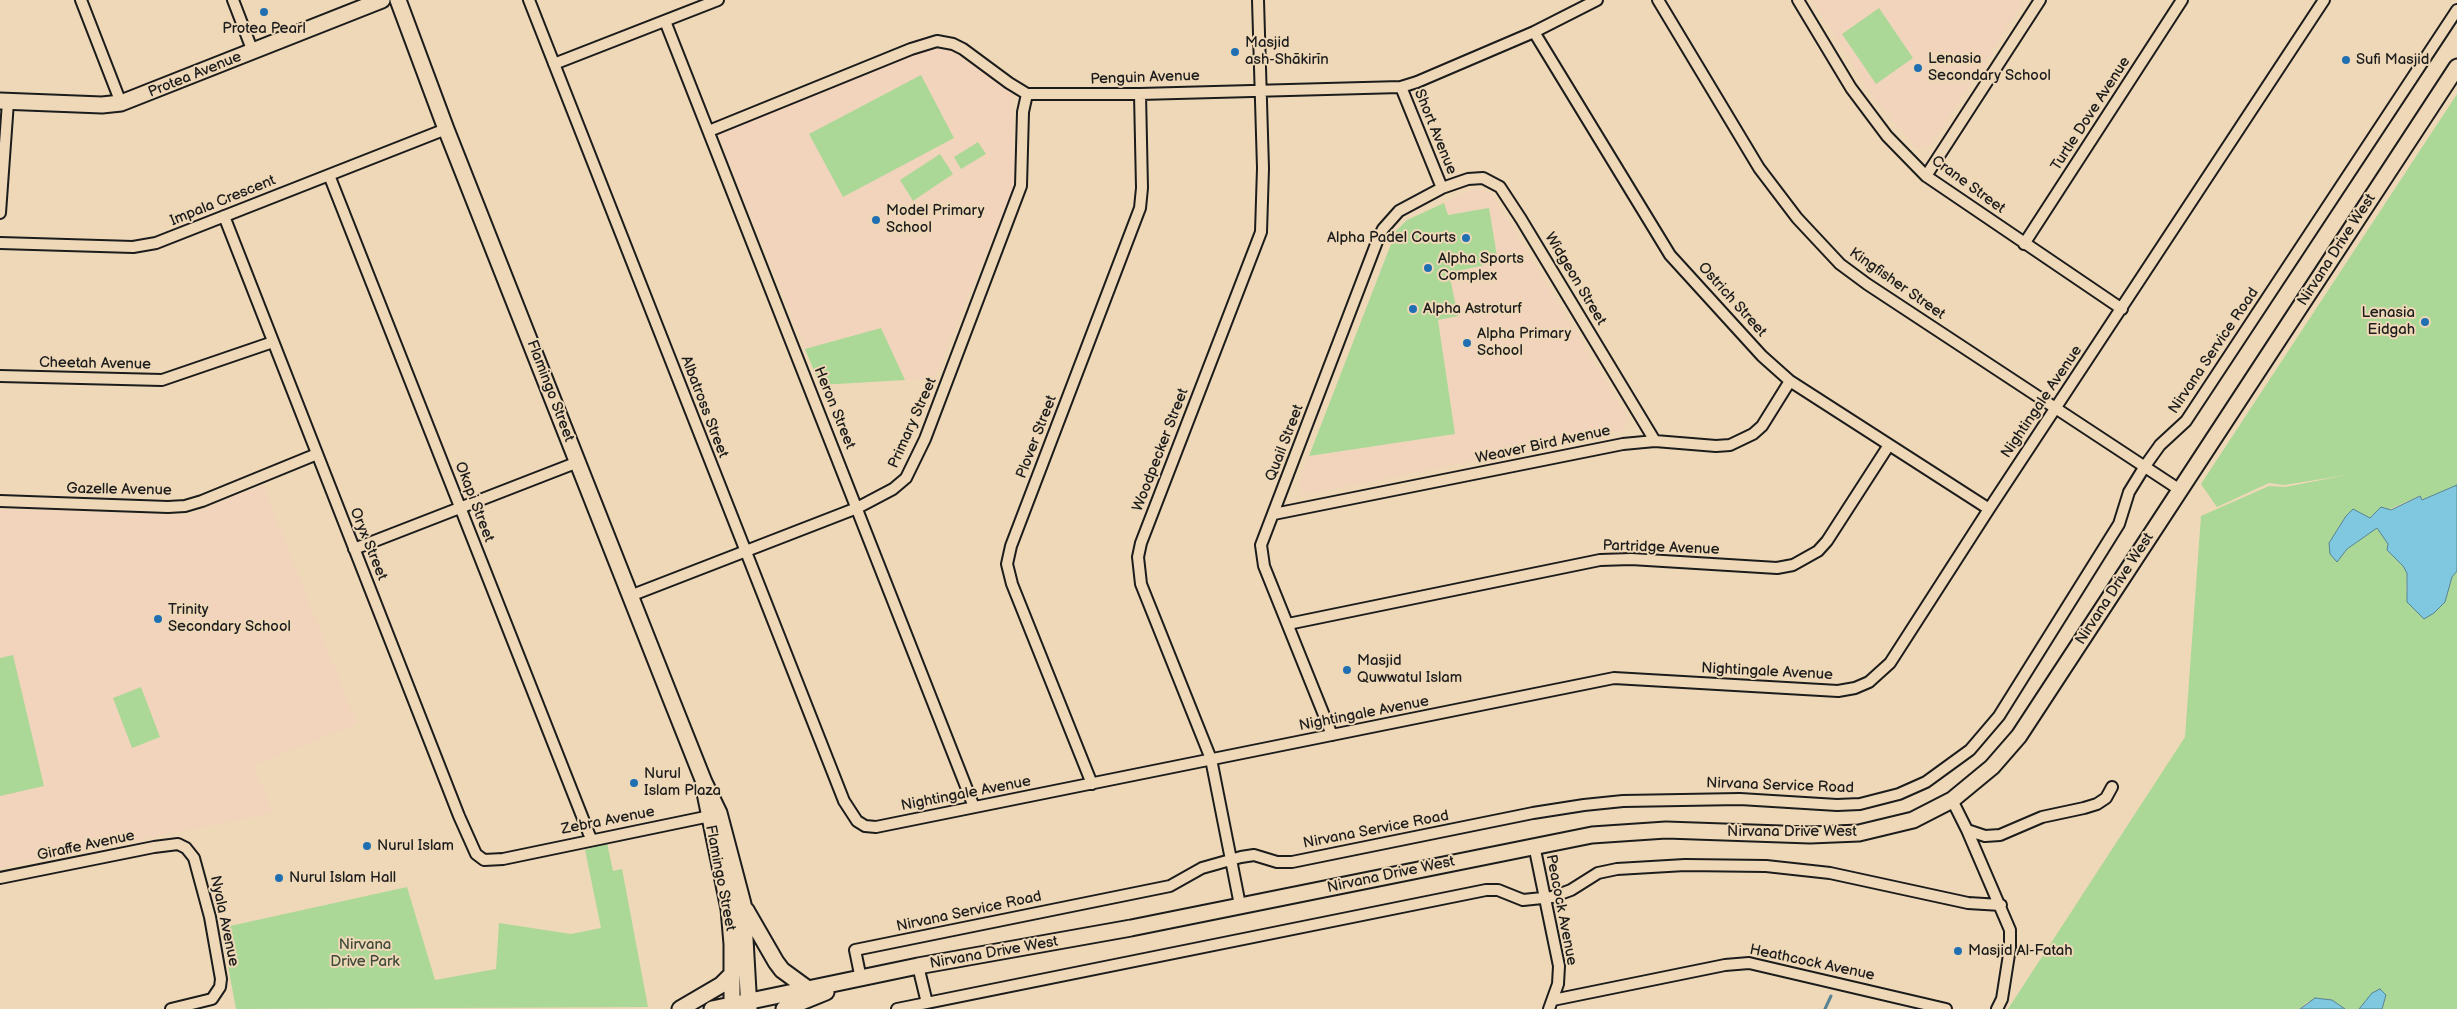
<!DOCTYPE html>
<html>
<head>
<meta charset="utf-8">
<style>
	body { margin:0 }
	canvas { display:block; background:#eed8b7 }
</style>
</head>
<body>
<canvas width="2457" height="1009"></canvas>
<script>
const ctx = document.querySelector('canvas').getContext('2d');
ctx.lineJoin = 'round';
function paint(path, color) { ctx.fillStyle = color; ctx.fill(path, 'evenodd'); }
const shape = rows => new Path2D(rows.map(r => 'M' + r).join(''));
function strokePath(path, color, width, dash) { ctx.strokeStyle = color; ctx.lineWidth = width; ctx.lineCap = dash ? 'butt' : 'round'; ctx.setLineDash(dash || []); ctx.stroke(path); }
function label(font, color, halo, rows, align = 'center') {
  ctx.font = font + ' "Balsamiq Sans",sans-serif'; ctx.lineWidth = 4; ctx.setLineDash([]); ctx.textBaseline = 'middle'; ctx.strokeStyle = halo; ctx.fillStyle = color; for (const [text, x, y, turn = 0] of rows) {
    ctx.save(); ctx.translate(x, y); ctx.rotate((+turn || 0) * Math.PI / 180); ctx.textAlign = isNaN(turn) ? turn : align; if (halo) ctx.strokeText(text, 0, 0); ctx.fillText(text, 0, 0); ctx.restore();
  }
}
const built = shape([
	[1812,0,2025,0,1931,145,1917,148,1875,100],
	[939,43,1013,92,1014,186,934,379,905,380,881,328,805,349,717,132],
	[1477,188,1491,193,1629,420,1622,431,1304,495,1298,484,1396,231,1407,220],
	[263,485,357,724,254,765,273,813,0,868,0,509,189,515]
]);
const green = shape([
	[1879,8,1913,58,1876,84,1842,34],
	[921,75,954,138,843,197,809,134],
	[2457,94,2457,485,2422,500,2419,496,2370,518,2346,516,2329,543,2330,554,2337,561,2347,549,2377,528,2388,544,2387,550,2403,566,2407,573,2406,591,2434,613,2445,602,2452,577,2457,571,2457,1009,2382,1009,2386,995,2366,1000,2359,1009,2345,1009,2332,1000,2307,1002,2300,1009,2008,1009,2185,737,2201,516,2269,486,2285,487,2347,475,2284,485,2269,483,2217,507,2201,484],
	[978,142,986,154,961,169,954,157],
	[940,154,953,174,913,201,900,180],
	[1444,203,1448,215,1489,208,1498,262,1449,273,1458,316,1438,320,1455,434,1309,456,1396,231,1407,220],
	[881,328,905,380,820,385,805,349],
	[13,655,44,786,0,796,0,658],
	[141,687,160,737,132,748,113,698],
	[607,843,613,871,622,869,648,1007,236,1009,221,928,407,887,435,980,496,969,499,923,571,934,601,928,585,850]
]);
const water = shape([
	[2457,485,2457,571,2452,577,2445,602,2434,613,2424,619,2407,602,2407,573,2403,566,2387,550,2388,544,2377,528,2347,549,2337,562,2330,554,2329,543,2346,516,2353,509,2370,518,2381,507,2391,510,2420,496,2422,500,2457,485],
	[2380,989,2386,995,2382,1009,2359,1009,2372,993,2380,989],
	[2315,998,2332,1000,2345,1009,2300,1009,2315,998]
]);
const stream = shape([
	[1825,1009,1831,996]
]);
const street = shape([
	[81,0,121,103],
	[233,0,253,52],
	[529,0,844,801,857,821,865,826,876,827,1614,678,1838,691,1855,688,1869,682,1890,663,1989,509,2324,0],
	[1658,0,1759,168,1797,218,1840,264,1867,284,2180,490],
	[1798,0,1851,88,1887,136,1926,176,2122,309],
	[665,21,974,807],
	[1534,32,1670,255,1762,356,1790,381,1989,509],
	[554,64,718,0],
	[1401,87,1442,188],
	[709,131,911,49,937,41,953,44,963,49,1009,83,1027,94,1140,94,1401,87,1417,82,1534,32,1597,0],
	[329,175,591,839],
	[1926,176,2040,0],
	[0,213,8,102],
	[224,216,459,816,476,854,484,860,503,859,715,815],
	[0,243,133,247,156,243,446,129],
	[2024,244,2182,0],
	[0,376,162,380,273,342],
	[0,501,168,507,185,506,202,501,317,454],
	[1274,514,1623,444,1655,441,1716,446,1730,445,1753,434,1762,426,1790,381],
	[354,549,578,462],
	[630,596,857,508,893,489,906,478,925,439,1021,186,1023,112,1027,94],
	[1288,624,1600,560,1631,559,1777,568,1793,565,1818,551,1827,541,1889,445],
	[1332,735,1264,566,1261,545,1378,239,1383,229,1399,211,1442,188,1468,179,1483,178,1500,187,1521,219,1655,441],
	[1092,784,1012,584,1007,564,1011,546,1140,208,1142,188,1140,94],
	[1952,800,1967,830,2010,930,2010,948,2002,999,1997,1009],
	[1967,830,1985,836,2000,835,2042,817,2084,808,2097,804,2106,798,2112,787],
	[1534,845,1559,966,1558,984,1549,1009],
	[0,878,154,847,178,844,186,848,194,858,210,917,221,979,220,987,212,999,171,1009],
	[1240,905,1211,759,1141,584,1138,557,1141,543,1261,232,1263,168,1258,0],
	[918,966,927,1003],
	[861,979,855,950,1170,886,1202,868,1241,857,1254,855,1277,862,1292,862,1533,813,1584,805,1623,801,1740,799,1837,805,1860,804,1899,794,1926,782,1970,750,1999,716,2119,524,2129,492,2145,466,2160,445,2186,421,2457,10],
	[1553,1000,1725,965,1749,963,1946,1009],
	[897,1009,1486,890,1498,890,1523,900,1552,897,1571,890,1598,873,1617,869,1685,865,1766,866,1830,873,1968,903,2001,905]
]);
const secondary = shape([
	[398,0,446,129,671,699,704,782,719,813,743,904,749,1009],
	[0,101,102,105,121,103,382,0],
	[705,793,729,909,732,944,732,1009],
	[746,910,776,962,782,970,808,989],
	[680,1009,721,985,733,973],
	[712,1009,918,966,1131,928,1592,835,1666,830,1810,835,1859,833,1913,820,1952,800,1992,767,2019,736,2457,67],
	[784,1009,826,992]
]);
const markers = [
	[264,12,5,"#1f6fb2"],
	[1235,52,5,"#1f6fb2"],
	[2346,60,5,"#1f6fb2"],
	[1918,68,5,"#1f6fb2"],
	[876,220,5,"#1f6fb2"],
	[1466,238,5,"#1f6fb2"],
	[1428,268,5,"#1f6fb2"],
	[1413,309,5,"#1f6fb2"],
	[2425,322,5,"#1f6fb2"],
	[1467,343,5,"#1f6fb2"],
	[158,619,5,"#1f6fb2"],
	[1347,670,5,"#1f6fb2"],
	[634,783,5,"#1f6fb2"],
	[367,846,5,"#1f6fb2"],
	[279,878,5,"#1f6fb2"],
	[1958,951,5,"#1f6fb2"]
];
const poiNames = [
	["Protea Pearl",264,29,"center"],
	["Masjid",1245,43],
	["ash-Shākirīn",1245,60],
	["Lenasia",1928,59],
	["Secondary School",1928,76],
	["Sufi Masjid",2356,60],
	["Model Primary",886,211],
	["School",886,228],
	["Alpha Padel Courts",1456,238,"right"],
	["Alpha Sports",1438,259],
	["Complex",1438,276],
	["Alpha Astroturf",1423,309],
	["Lenasia",2415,313,"right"],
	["Eidgah",2415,330,"right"],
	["Alpha Primary",1477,334],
	["School",1477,351],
	["Trinity",168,610],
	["Secondary School",168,627],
	["Masjid",1357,661],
	["Quwwatul Islam",1357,678],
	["Nurul",644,774],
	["Islam Plaza",644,791],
	["Nurul Islam",377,846],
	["Nurul Islam Hall",289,878],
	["Masjid Al-Fatah",1968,951]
];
const streetNames = [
	["Protea Avenue",195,75,-22],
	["Penguin Avenue",1145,78,-2],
	["Turtle Dove Avenue",2091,114,-57],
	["Short Avenue",1435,132,68],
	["Crane Street",1968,185,36],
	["Impala Crescent",223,201,-22],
	["Nirvana Drive West",2337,250,-57],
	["Widgeon Street",1575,279,59],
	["Kingfisher Street",1897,284,35],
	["Ostrich Street",1732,300,48],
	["Nirvana Service Road",2214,351,-56],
	["Cheetah Avenue",95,364,1],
	["Flamingo Street",550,391,69],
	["Nightingale Avenue",2042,402,-56],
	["Albatross Street",704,407,69],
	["Heron Street",834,408,68],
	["Primary Street",913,423,-66],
	["Plover Street",1037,437,-69],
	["Quail Street",1285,443,-69],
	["Weaver Bird Avenue",1543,445,-12],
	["Woodpecker Street",1161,450,-69],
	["Gazelle Avenue",119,490,1],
	["Okapi Street",474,502,69],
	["Oryx Street",368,544,68],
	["Partridge Avenue",1661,548,2],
	["Nirvana Drive West",2115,589,-57],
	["Nightingale Avenue",1767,672,3],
	["Nightingale Avenue",1364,714,-11],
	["Nirvana Service Road",1780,786,2],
	["Nightingale Avenue",966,794,-11],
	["Zebra Avenue",608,821,-11],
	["Nirvana Service Road",1376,830,-11],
	["Nirvana Drive West",1792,832],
	["Giraffe Avenue",86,846,-12],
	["Nirvana Drive West",1391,875,-12],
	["Flamingo Street",720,878,79],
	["Peacock Avenue",1561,910,79],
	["Nirvana Service Road",969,912,-12],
	["Nyala Avenue",224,921,78],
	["Nirvana Drive West",994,953,-10],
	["Heathcock Avenue",1812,963,12]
];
const parkNames = [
	["Nirvana",365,945],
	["Drive Park",365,962]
];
paint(built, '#f2d4bc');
paint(green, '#abd897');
paint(water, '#7fc8e0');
strokePath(water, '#578392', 1);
strokePath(stream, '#578392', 3);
strokePath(street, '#1c1c1c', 14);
strokePath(secondary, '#1c1c1c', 19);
strokePath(street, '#eed8b7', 10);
strokePath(secondary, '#eed8b7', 15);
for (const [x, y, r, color] of markers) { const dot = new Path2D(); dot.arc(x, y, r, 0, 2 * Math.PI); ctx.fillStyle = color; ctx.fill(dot); strokePath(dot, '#eed8b7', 2); }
label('15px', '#1c1c1c', '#eed8b7', poiNames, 'left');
label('15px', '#1c1c1c', '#eed8b7', streetNames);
label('15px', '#404b3b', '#eed8b7', parkNames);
</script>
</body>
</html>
